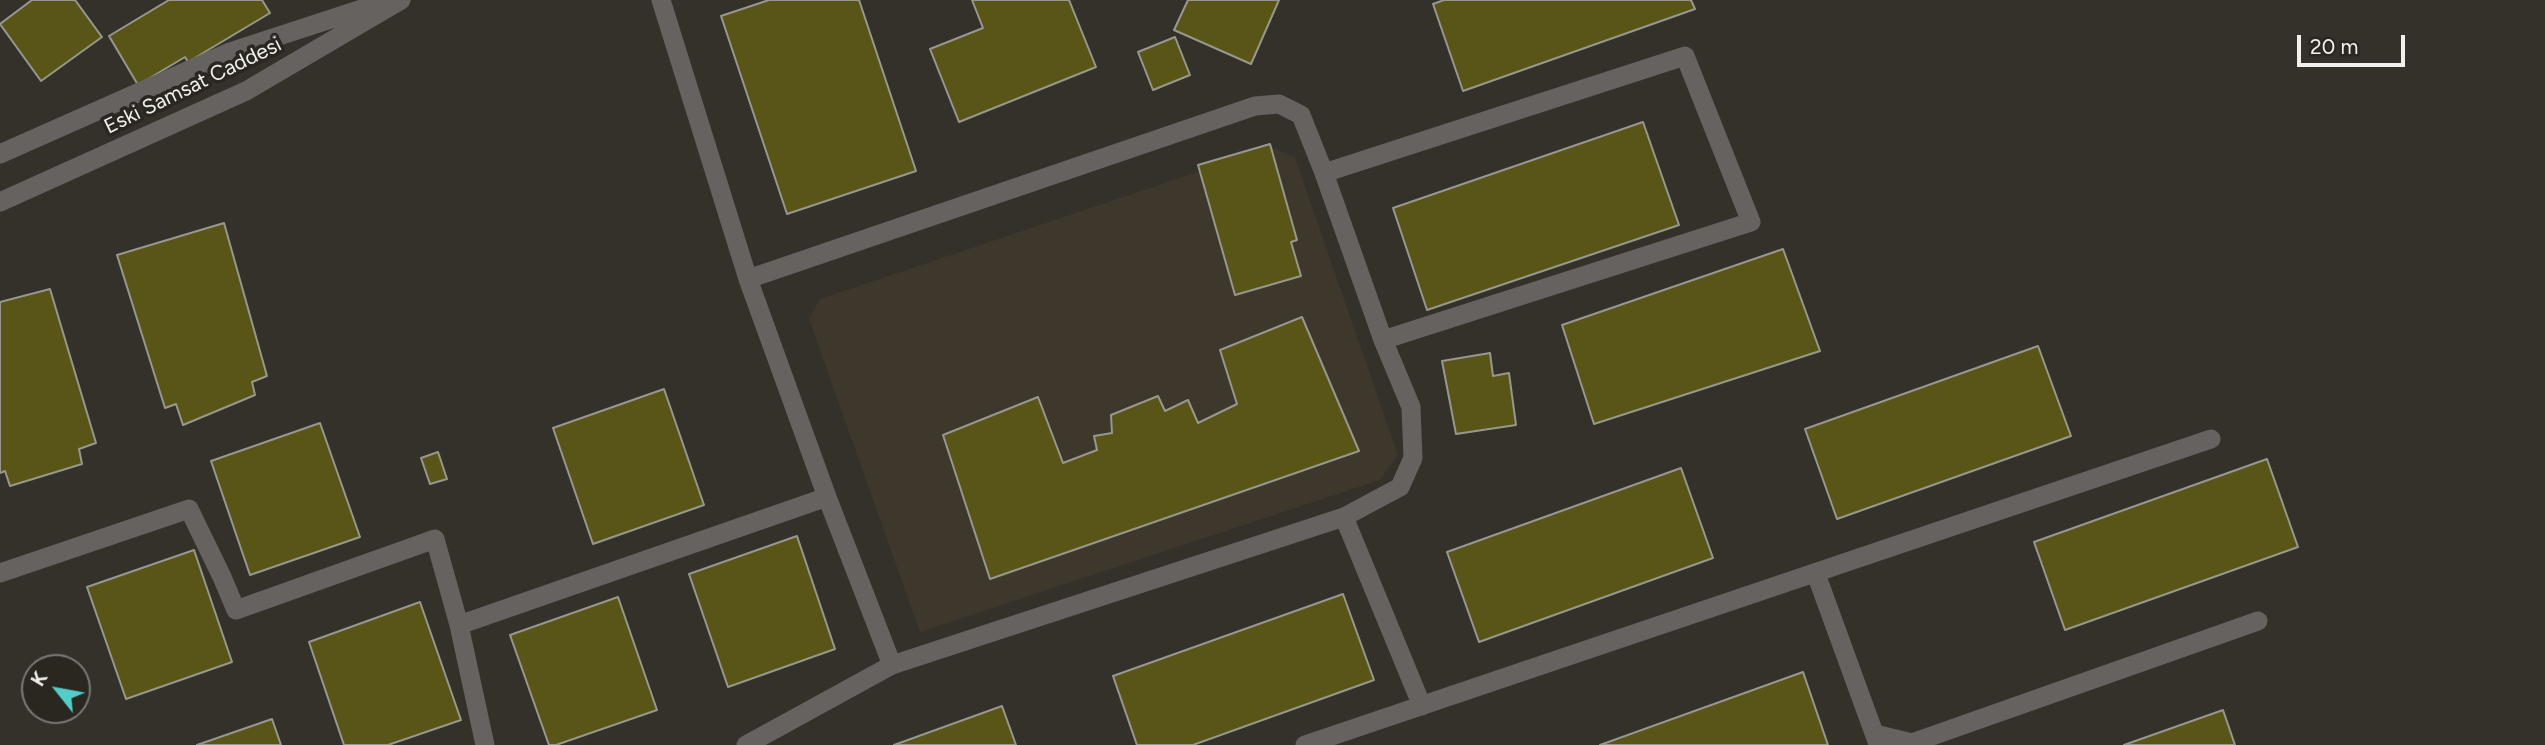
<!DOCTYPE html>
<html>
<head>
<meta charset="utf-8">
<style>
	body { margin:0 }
	#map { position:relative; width:2545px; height:745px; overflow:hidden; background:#34312b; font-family:Figtree,sans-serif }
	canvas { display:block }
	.north { position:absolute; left:21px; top:654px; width:70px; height:70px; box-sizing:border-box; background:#2a2721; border:2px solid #7a7772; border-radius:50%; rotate:301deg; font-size:19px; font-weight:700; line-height:28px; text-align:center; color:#f2f0ec }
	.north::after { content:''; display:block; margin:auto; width:24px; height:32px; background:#53cdc9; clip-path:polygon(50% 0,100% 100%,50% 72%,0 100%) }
	.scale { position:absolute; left:2297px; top:35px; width:108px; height:32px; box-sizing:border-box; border:4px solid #f2f0ec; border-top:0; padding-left:9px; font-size:21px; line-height:24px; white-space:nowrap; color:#f2f0ec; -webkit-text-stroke:5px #2a2721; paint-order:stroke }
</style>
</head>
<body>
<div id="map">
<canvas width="2545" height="745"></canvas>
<div class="north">K</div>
<div class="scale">20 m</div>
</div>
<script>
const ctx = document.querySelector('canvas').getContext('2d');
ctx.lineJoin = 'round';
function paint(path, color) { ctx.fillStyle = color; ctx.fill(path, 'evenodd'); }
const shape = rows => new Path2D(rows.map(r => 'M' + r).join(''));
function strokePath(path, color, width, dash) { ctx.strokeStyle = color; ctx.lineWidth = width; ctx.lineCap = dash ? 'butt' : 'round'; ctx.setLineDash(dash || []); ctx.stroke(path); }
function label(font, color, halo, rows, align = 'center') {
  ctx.font = font + ' Figtree,sans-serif'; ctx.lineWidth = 7; ctx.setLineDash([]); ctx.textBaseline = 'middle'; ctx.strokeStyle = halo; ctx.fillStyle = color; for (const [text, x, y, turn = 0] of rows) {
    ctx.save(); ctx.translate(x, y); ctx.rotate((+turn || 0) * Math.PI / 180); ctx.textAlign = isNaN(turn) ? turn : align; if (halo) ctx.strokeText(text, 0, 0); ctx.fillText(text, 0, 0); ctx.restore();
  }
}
const built = shape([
	[1272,147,1295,158,1398,455,1380,480,920,632,809,319,820,299]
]);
const building = shape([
	[32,0,75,0,102,37,41,81,0,24,32,0],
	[169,0,262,0,270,13,188,62,185,57,138,85,109,36,169,0],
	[769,0,859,0,916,171,787,214,721,16,769,0],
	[972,0,1069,0,1096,67,959,122,930,49,983,28,972,0],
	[1188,0,1279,0,1251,64,1174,30,1188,0],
	[1444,0,1691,0,1695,9,1463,91,1433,4,1444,0],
	[1175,37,1190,75,1153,90,1138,52,1175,37],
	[1643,122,1679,225,1427,310,1393,208,1643,122],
	[1270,144,1297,240,1291,242,1301,276,1235,295,1198,165,1270,144],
	[224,223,267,376,252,382,255,395,183,425,176,404,165,408,117,255,224,223],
	[1783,249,1820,351,1594,424,1562,325,1783,249],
	[50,289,96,443,79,449,82,464,10,486,5,471,0,473,0,302,50,289],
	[1302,317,1359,451,990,579,943,435,1038,397,1063,463,1097,450,1094,436,1112,433,1111,415,1158,396,1165,411,1188,400,1198,423,1237,404,1220,350,1302,317],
	[2038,346,2071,436,1837,519,1805,429,2038,346],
	[1490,353,1493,376,1509,373,1516,425,1456,434,1442,361,1490,353],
	[664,389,704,505,593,544,553,428,664,389],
	[320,423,360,537,250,575,211,461,320,423],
	[438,452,447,479,430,484,421,458,438,452],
	[2267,459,2298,547,2065,630,2034,542,2267,459],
	[1681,468,1713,558,1479,642,1447,552,1681,468],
	[797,536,835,649,728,687,689,574,797,536],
	[194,550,232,662,126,699,87,587,194,550],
	[1343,594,1374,680,1193,745,1137,745,1113,676,1343,594],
	[618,597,657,710,556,745,549,745,510,635,618,597],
	[420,602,461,720,388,745,344,745,309,642,420,602],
	[1803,672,1828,745,1600,745,1803,672],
	[1002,706,1016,745,894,745,1002,706],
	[2223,710,2235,745,2124,745,2223,710],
	[272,719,281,745,197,745,272,719]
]);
const minor = shape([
	[661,0,748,279,827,497,892,665,746,745],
	[1324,173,1685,56,1751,222,1383,340],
	[748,279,1255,106,1279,104,1301,115,1324,173,1383,340,1411,407,1413,458,1400,487,1344,517,892,665],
	[1344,517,1422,706],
	[0,573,189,509,222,577,236,610,435,539,459,625,485,745],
	[1816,574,1878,744],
	[459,625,827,497],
	[1875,734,1912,743,2258,621],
	[1305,745,2211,439]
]);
const tertiary = shape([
	[0,154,230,52,380,3],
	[0,202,246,91,401,0]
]);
const streetNames = [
	["Eski Samsat Caddesi",193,86,-26]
];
paint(built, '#3e382c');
paint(building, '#595516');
strokePath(building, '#979790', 2);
strokePath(minor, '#656260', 19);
strokePath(tertiary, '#656260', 19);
label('21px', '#f2f0ec', '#2a2721', streetNames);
</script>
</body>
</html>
